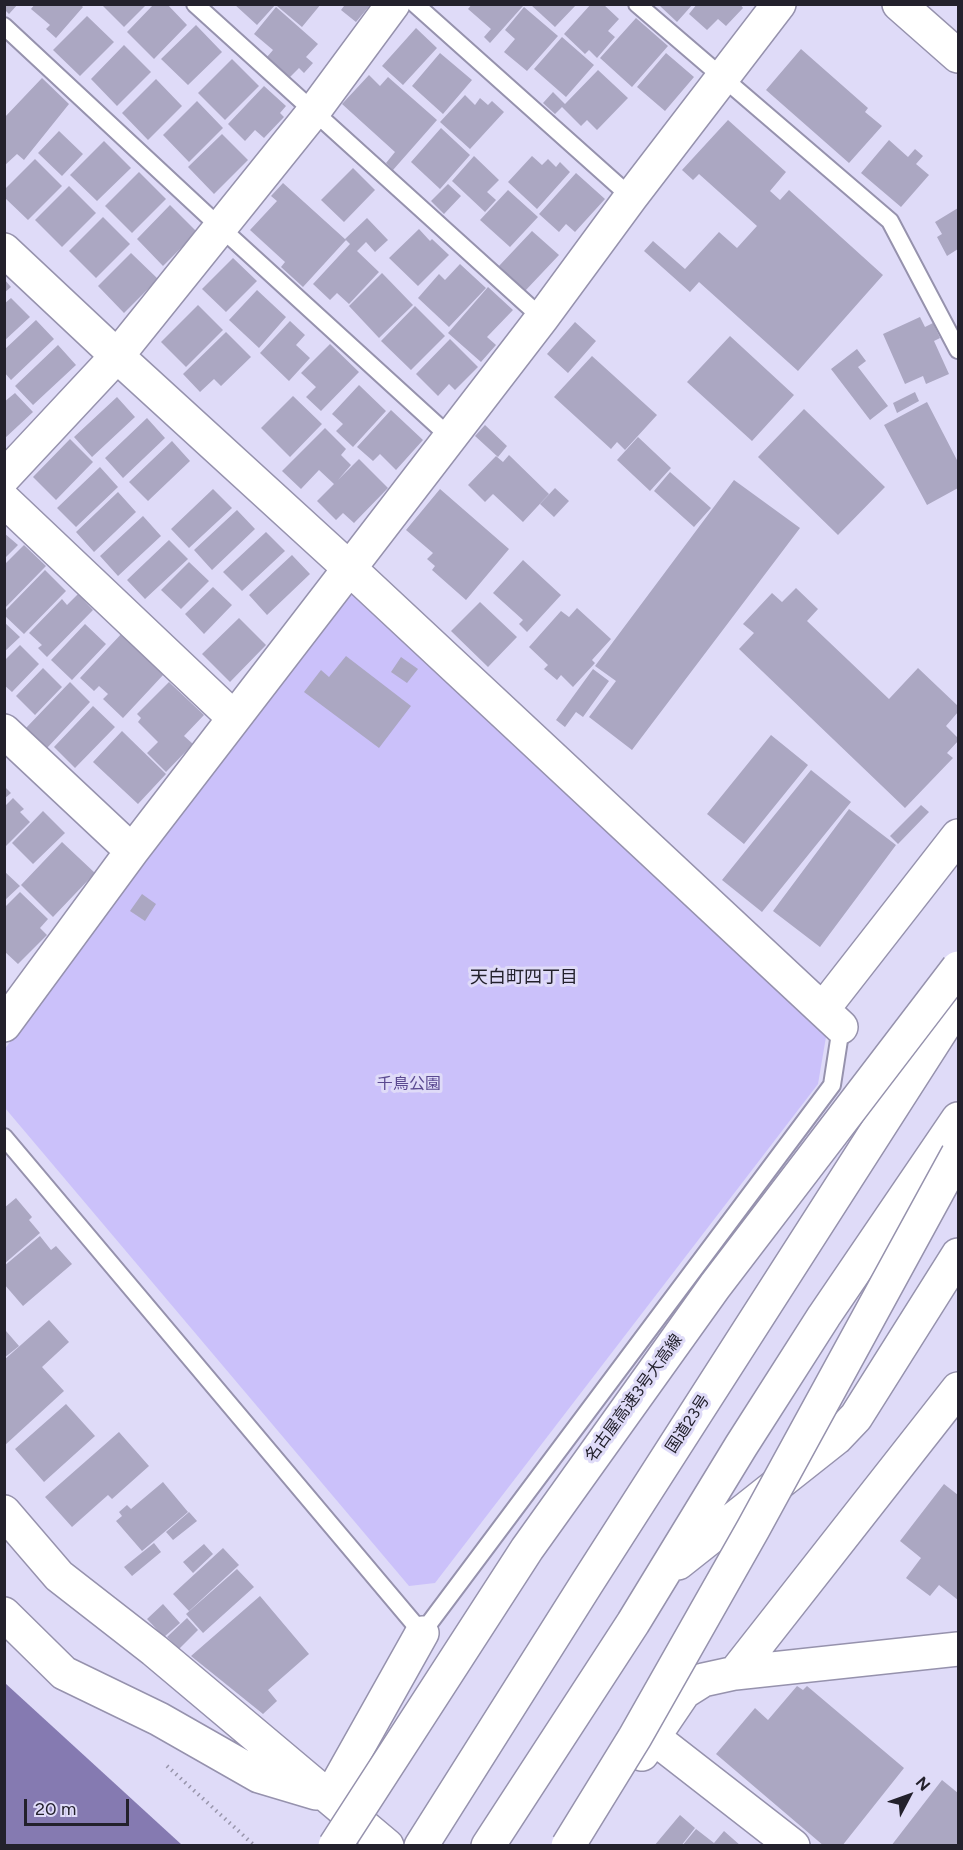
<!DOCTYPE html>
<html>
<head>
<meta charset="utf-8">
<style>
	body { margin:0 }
	#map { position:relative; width:963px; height:1850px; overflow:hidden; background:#dfdbf8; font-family:Figtree,sans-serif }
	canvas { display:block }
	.frame { position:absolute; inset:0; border:6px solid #23212c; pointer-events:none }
	.north { position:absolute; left:879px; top:1766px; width:60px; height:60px; -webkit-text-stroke:4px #dfdbf8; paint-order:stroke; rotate:49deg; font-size:16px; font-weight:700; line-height:24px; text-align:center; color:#23212c }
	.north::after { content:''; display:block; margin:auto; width:21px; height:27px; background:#23212c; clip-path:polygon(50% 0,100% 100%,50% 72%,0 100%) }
	.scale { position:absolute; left:24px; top:1799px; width:105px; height:27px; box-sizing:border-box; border:3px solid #23212c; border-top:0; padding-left:8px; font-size:18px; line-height:21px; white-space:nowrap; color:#23212c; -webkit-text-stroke:4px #dfdbf8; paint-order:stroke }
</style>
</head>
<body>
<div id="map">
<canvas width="963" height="1850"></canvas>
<div class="frame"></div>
<div class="north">N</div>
<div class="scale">20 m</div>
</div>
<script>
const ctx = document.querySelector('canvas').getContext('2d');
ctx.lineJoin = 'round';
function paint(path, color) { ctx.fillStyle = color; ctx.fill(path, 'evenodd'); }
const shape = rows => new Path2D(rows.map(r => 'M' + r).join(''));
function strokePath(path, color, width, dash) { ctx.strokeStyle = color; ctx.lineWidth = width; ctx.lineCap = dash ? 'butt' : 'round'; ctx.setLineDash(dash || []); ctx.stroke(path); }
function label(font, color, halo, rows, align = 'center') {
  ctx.font = font + ' Figtree,"Noto Sans JP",sans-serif'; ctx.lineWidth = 6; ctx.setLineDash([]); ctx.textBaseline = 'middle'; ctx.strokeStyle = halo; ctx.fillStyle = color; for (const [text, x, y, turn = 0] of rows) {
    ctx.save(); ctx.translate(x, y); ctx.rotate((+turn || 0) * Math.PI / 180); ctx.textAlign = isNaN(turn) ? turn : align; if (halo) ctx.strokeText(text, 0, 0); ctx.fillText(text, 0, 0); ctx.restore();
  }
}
const green = shape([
	[361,592,827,1031,818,1084,435,1583,409,1586,5,1108,4,1050,341,599]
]);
const water = shape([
	[4,1683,5,1683,182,1845,5,1845]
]);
const building = shape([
	[4,4,18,4,9,14,4,9],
	[35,4,80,4,83,7,56,38,46,29,50,25,31,9],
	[101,4,147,4,124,27],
	[154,4,167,4,187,25,154,59,127,32],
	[234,4,276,4,257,25],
	[279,4,321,4,302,27,277,6],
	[342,4,371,4,356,22,341,10,344,6],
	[472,4,522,4,523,6,490,43,484,37,491,29,468,9],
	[591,4,603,4,619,19,608,31,615,37,597,58,589,50,585,54,564,34],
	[661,4,693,4,677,22,660,6],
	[697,4,740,4,743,8,726,26,718,19,707,30,689,14],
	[531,5,576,5,555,27],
	[276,7,318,44,306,57,313,63,304,73,299,68,290,77,267,57,273,50,254,34],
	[524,7,558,36,527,71,504,52,515,39,505,30],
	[87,16,114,42,80,76,53,50],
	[636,18,668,46,632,87,600,58],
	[196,25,222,52,188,85,161,59],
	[416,28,437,48,403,85,382,66],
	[562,37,594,65,566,97,534,69],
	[124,45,151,72,117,106,91,79],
	[801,49,868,108,865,112,882,126,849,163,766,90],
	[440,53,472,80,443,114,412,86],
	[666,53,694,77,665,111,637,87],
	[232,59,259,86,225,120,198,93],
	[598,70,628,98,597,130,587,120,581,126,562,107,555,114,543,103,553,92,565,104],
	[369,75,380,86,388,77,437,120,393,170,386,163,395,152,342,104],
	[42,78,69,104,24,160,17,154,4,166,4,118],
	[156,79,182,106,148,140,122,113],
	[264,86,286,106,280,113,284,117,264,138,255,130,245,141,228,124],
	[465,95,475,105,480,98,488,105,492,101,504,112,470,149,440,122],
	[197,101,223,128,189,162,163,135],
	[728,120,786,172,770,191,780,200,789,190,883,275,798,371,699,282,690,292,644,251,653,241,685,269,719,232,737,248,757,226,699,174,693,180,682,170],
	[441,128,470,155,440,189,411,162],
	[59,131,83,154,62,176,38,153],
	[222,134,248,160,214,194,188,167],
	[889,140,908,157,915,149,923,156,916,164,929,175,901,207,861,173],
	[104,141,131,168,97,201,70,175],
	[474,156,499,180,487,192,496,200,485,212,452,181],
	[532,156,542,165,548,159,556,167,560,162,570,172,537,209,508,182],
	[35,159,62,186,28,220,4,197,4,190],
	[353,168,375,190,344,222,321,200],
	[139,172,166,199,132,233,105,206],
	[576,173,605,199,575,232,566,224,559,232,539,214],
	[283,183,346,240,303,287,281,267,285,262,250,230,277,201,271,196],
	[448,184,461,196,444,214,431,201],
	[69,186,96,213,62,247,35,220],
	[508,190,538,217,510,247,480,220],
	[170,205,197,232,163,266,137,239],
	[958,208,958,249,947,256,937,237,942,234,935,222],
	[103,217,130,244,96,278,69,251],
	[367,218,388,240,375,252,366,242,357,251,379,272,349,304,337,293,330,300,313,284,350,244,345,239],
	[419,229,430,241,432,239,449,255,418,286,389,258],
	[532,231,559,255,525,291,499,266],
	[131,253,158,279,124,313,98,286],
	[233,258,257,281,226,312,202,289],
	[460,264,486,288,449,327,418,298,439,274,445,280],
	[382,273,413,305,379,338,349,306],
	[4,279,11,287,4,293],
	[488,287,513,310,487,337,496,345,481,362,448,333],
	[257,290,286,317,259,348,229,320],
	[11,298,30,317,4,341,4,304],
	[198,305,223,330,186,367,161,342],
	[415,306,445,336,411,370,381,341],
	[920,317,925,327,933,323,940,338,934,341,949,374,926,384,923,376,905,384,883,334],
	[36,320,54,339,11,380,4,372,4,350],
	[290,321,305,335,296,345,310,358,289,381,260,353],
	[575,322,596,341,568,373,547,354],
	[226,332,251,357,221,386,214,379,200,392,183,374],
	[730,336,794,395,752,441,687,382],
	[450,339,478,367,455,390,449,384,438,396,416,374],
	[330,344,359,372,321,411,306,397,316,387,301,373],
	[58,345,76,365,33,405,15,386],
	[857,349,866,361,858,367,888,406,870,420,831,369],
	[592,356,657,415,625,450,617,442,611,449,554,397],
	[359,385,386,411,353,447,336,431,343,424,332,414],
	[915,392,919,401,897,413,893,403],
	[15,393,33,412,4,439,4,402],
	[293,396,322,424,290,457,261,428],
	[117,397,135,417,92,457,74,437],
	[927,402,958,462,958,488,927,505,884,425],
	[804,409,885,487,838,535,758,457],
	[391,410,423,440,396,470,380,454,373,461,357,447],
	[147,418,165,438,123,478,105,458],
	[485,425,507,446,498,457,475,436],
	[325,428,346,449,341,455,351,465,338,480,359,459,388,488,354,523,343,513,336,520,317,501,334,484,319,470,301,489,282,471],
	[638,437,671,468,650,491,617,460],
	[70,439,93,462,56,500,33,477],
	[172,441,190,461,148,501,129,482],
	[509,455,549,494,523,522,493,494,485,502,468,485,496,456,503,462],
	[100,467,118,487,76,527,57,508],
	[670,472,711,508,694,527,654,491],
	[734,480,800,528,632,750,589,717,616,681,595,666],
	[555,488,569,501,554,517,540,504],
	[213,489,232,508,189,548,171,529],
	[440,489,509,549,466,600,432,570,435,566,427,559,433,553,406,530],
	[118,492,136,512,94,552,76,532],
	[237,510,255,529,212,570,194,550],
	[143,516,161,536,118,576,100,556],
	[266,532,285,551,242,591,223,572],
	[4,533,18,545,4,559],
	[169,540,188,559,145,599,127,580],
	[24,545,46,566,4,609,4,565],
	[292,555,310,574,267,615,249,595],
	[523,560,561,595,527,632,519,624,523,620,493,593],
	[189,562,209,581,181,609,161,590],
	[45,570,66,591,24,634,4,615,4,612],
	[213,587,232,605,204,634,185,614],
	[796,588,818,609,807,621,889,699,918,668,958,706,958,712,946,726,958,738,958,741,947,753,953,758,905,808,739,649,754,633,743,624,772,593,782,602],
	[78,594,93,610,47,657,38,648,42,645,29,633,62,599,67,605],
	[480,602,517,637,488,667,451,631],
	[577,608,611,639,592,660,595,663,573,687,561,675,557,680,544,669,548,665,529,647,561,611,569,617],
	[239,618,266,645,230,682,202,654],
	[4,622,20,637,4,652],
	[85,624,106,644,72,680,51,660],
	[124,631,147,652,144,655,164,674,123,718,103,699,108,694,99,686,94,691,80,678],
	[20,645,39,664,12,692,4,685,4,661],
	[346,656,411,706,379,748,304,692,321,670,329,677],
	[401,657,418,669,407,683,391,672],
	[43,668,62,687,35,715,16,696],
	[593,669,609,681,583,717,576,712,565,727,556,720],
	[70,682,90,702,47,748,26,728],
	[169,682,204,715,184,736,193,744,166,772,147,753,158,742,138,722,141,718,137,714],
	[93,706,115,727,75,768,54,747],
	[122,731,166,774,138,804,93,762],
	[771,735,808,765,744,844,707,814],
	[811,770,851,802,762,912,722,880],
	[4,786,11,793,4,799],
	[13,798,24,809,20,812,30,822,4,848,4,807],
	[921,805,929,812,898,844,890,836],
	[849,809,896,845,820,947,773,911],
	[43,811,65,833,33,864,12,843],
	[62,842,95,873,53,917,21,885],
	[4,871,20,886,4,901],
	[20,892,48,919,40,928,47,935,18,964,4,951,4,908],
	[142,894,156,904,145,921,130,911],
	[16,1198,32,1217,29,1220,40,1233,4,1264,4,1208],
	[40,1236,51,1250,56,1246,72,1264,23,1306,4,1284,4,1266],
	[49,1320,69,1342,42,1367,64,1391,4,1446,4,1360],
	[6,1331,19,1346,4,1358,4,1333],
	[66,1404,95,1436,44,1482,15,1449],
	[119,1432,149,1466,112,1499,108,1495,72,1527,45,1497],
	[163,1482,188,1512,142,1551,116,1521,122,1516,119,1512,127,1505,131,1509],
	[944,1484,958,1495,958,1600,939,1585,930,1596,906,1578,921,1558,900,1541],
	[189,1512,197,1521,173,1540,166,1532],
	[154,1543,161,1552,132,1576,124,1567],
	[204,1544,213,1554,193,1573,183,1562],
	[223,1548,239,1565,189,1611,173,1594],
	[237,1569,254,1587,203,1633,186,1614],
	[260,1596,309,1654,268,1690,277,1701,263,1714,191,1656],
	[163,1604,180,1623,164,1637,147,1619],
	[187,1618,198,1630,179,1649,167,1637],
	[797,1686,803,1690,807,1686,904,1768,842,1846,824,1846,716,1754,755,1708,768,1720],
	[942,1780,958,1793,958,1846,891,1846],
	[680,1815,695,1828,681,1846,654,1846],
	[696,1829,714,1843,724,1831,741,1846,682,1846]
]);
const path = shape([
	[167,1766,255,1846]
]);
const lane = shape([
	[195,4,542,318],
	[415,4,631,197],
	[637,4,890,221,958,350],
	[4,26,221,228,450,437],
	[4,1137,422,1633,832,1085,841,1027]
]);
const street = shape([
	[4,250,117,356,349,568,841,1027],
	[4,477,117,356,314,111,393,4],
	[4,500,234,718],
	[4,731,132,851],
	[823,1009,958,836],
	[4,1025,132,851,542,318,631,197,779,4],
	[4,1512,59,1576,154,1650,387,1846],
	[4,1614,64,1673,159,1719,259,1776,316,1793],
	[735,1673,958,1389],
	[653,1737,793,1846],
	[642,1754,684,1692,703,1680,735,1673,958,1649],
	[330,1797,422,1633]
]);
const secondary = shape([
	[899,4,958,56]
]);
const highway = shape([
	[678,1563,836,1438,856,1417,958,1255],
	[421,1846,587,1583,958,1004],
	[488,1846,633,1623,741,1446,824,1316,958,1119]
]);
const highwayBridge = shape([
	[335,1846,527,1549,715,1286,958,968],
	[568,1846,635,1737,753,1529,958,1154]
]);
const parkNames = [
	["千鳥公園",409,1084]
];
const streetNames = [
	["名古屋高速3号大高線",634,1398,-54],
	["国道23号",688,1424,-57]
];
const neighbourhoodNames = [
	["天白町四丁目",524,978]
];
paint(green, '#cbc1fa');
paint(water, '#857ab1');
paint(building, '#aba7c2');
strokePath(lane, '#9692ad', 20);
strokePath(street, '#9692ad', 36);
strokePath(secondary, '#9692ad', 36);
strokePath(highway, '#9692ad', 36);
strokePath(path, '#9895ab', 4, [1.5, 4.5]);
strokePath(lane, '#fff', 16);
strokePath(street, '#fff', 33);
strokePath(secondary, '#fff', 33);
strokePath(highway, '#fff', 33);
strokePath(highwayBridge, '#9692ad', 36, []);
strokePath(highwayBridge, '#fff', 33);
label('16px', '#5a4990', '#dfdbf8', parkNames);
label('16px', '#23212c', '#dfdbf8', streetNames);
label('18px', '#23212c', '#dfdbf8', neighbourhoodNames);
</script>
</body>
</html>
